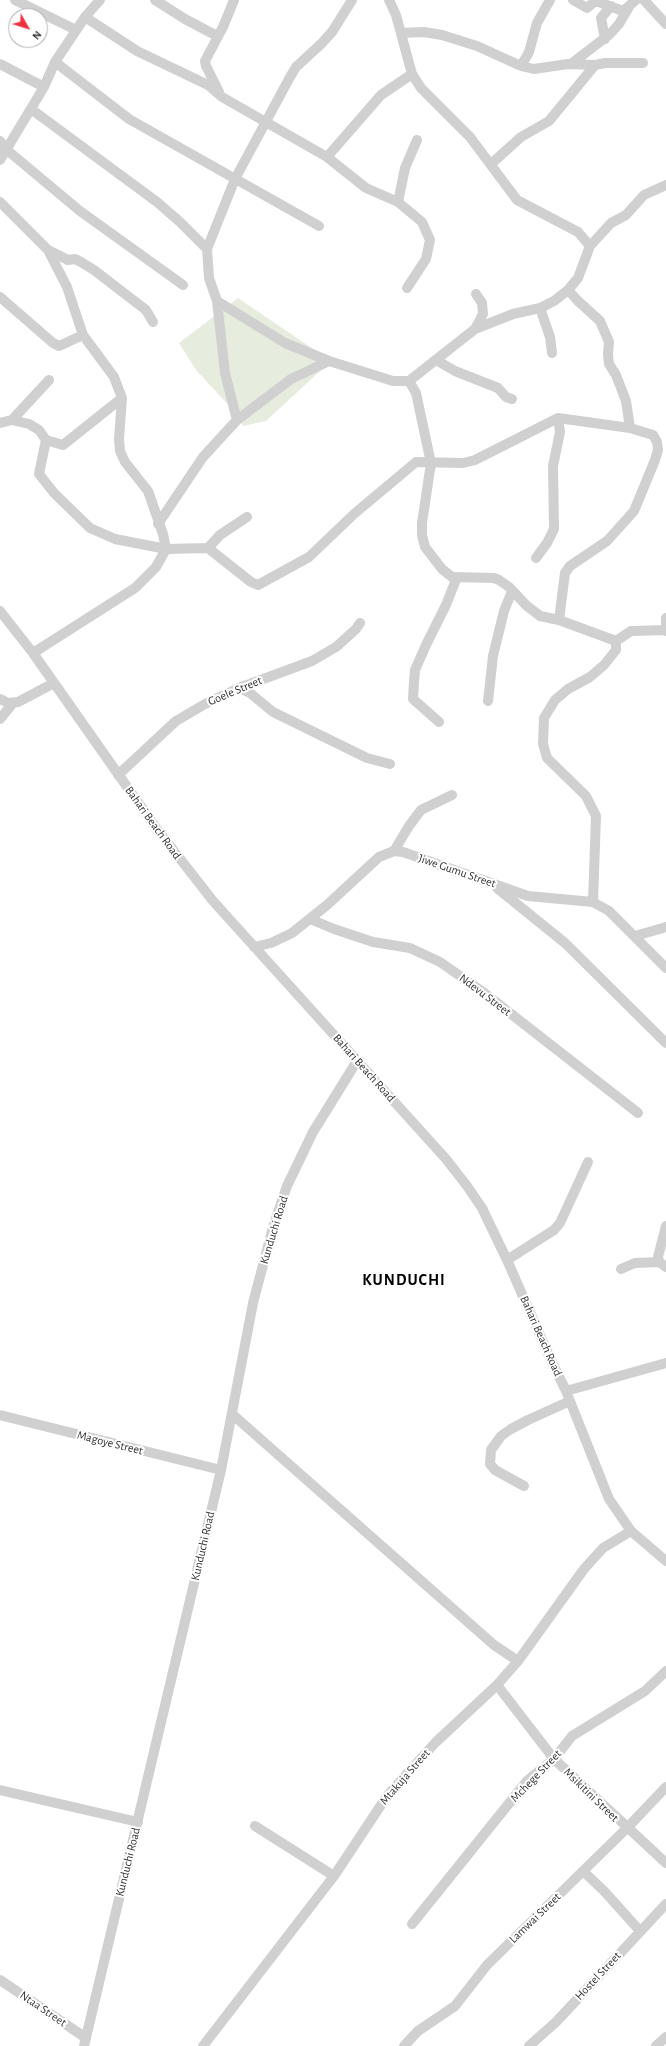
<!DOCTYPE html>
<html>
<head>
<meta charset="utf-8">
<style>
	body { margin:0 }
	#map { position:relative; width:666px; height:2046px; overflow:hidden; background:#fff; font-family:"Alegreya Sans",sans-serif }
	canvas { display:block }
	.north { position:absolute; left:8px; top:8px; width:40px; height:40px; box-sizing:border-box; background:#fff; border:1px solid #adadad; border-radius:50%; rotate:129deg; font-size:11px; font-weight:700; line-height:16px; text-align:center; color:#333 }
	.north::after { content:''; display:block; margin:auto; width:14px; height:18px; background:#ed323f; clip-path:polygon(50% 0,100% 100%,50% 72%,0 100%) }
</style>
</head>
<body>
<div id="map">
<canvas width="666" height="2046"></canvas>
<div class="north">N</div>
</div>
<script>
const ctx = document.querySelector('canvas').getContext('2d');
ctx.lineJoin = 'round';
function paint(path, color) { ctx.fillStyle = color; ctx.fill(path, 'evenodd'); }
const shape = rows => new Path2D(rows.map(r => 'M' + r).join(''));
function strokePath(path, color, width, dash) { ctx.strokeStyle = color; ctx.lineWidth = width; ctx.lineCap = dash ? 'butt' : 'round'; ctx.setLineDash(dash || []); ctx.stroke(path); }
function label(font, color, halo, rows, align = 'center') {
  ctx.font = font + ' "Alegreya Sans",sans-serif'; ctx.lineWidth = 4; ctx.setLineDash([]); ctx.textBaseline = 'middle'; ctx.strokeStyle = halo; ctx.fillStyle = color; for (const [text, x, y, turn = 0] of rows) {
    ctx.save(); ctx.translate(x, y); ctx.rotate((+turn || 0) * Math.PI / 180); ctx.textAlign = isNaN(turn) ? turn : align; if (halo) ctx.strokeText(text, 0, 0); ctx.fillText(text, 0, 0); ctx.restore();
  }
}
const green = shape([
	[238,298,331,361,266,421,243,426,235,412,196,370,179,343]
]);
const minor = shape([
	[15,0,76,30],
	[155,0,185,19,217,36],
	[573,0,587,8,594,2,599,2,623,11,636,0],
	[644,0,666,24],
	[85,17,137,51,208,85,222,97,327,157,366,188,398,202,422,222,430,240,426,259,407,288],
	[401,33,424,32,442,35,477,46,521,66,534,69,568,64,595,65],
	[605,39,601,18,611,6],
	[55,62,129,119,319,226],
	[0,64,44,87],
	[571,64,610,34,619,24,629,7],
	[521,66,529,52,537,23,550,0],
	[219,92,206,66,205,61,223,27,234,0],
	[31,109,157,202,180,222,207,249],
	[0,141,7,150,80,211,183,285],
	[327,157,381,95,412,74],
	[0,160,44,87,55,62,85,17,100,0],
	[491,164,521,137,549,121,595,65,605,63,643,63],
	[0,202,48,250,67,287,83,335,114,377,122,398,119,439,120,451,125,462,148,491,163,534,166,549,156,567,135,588,33,653],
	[398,202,405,168,417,140],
	[590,246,611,223,626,215,644,195,666,185],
	[48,250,68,260,75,259,81,262,94,270,146,310,153,322],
	[568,290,578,301,600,321,609,342,608,354,609,364,616,375,626,401,630,428],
	[0,297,53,343,59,346,83,335],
	[217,301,285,343,329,361],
	[540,308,550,337,552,353],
	[475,329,483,314,482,303,476,294],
	[436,360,455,371,498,388,506,397,512,399],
	[409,381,416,393,431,463,422,523,422,535,425,547,442,569,452,577,494,578,499,580,509,587,526,605,540,616,559,620,616,641,631,631,666,630],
	[12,420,49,380],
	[237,420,225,373,217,301,209,278,207,249,235,179,290,77,296,67,321,44,332,32,352,0],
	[0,423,12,420,29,424,39,430,46,440,63,445,122,398],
	[46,440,39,474,54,493,90,528,115,539,166,549,208,548,251,582,258,585,309,557,354,514,416,462,463,463,475,460,558,418,630,428,653,435,657,442,658,450,655,460,634,511,607,541,570,566,565,573,559,620],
	[158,524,203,457,237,420,291,379,329,361,393,381,409,381,475,329,513,314,540,308,554,301,568,290,578,278,590,246,578,232,517,200,470,137,421,88,412,74,396,15,389,0],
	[208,548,220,535,247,517],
	[536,558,547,543,554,529,553,466,560,432,558,418],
	[0,611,33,653,156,828,213,901,446,1159,467,1186,482,1208,507,1260,551,1360,566,1391,609,1499,631,1531,666,1561],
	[666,618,666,631],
	[239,688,250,693,273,712,367,758,390,764],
	[0,699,8,703,18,702,54,683],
	[488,701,493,656,504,611,512,591],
	[0,719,13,703],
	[439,722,413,699,414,682,415,670,426,645,446,605,457,577],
	[118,775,176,721,205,704,239,688,312,661,336,647,356,629,360,623],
	[394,851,409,826,421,810,452,795],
	[497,888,565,943,666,1043],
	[593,902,596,816,586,796,547,758,543,744,544,718,555,700,568,689,590,677,604,665,616,650,616,641],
	[310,919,334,929,373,942,410,948,440,962,483,992,638,1113],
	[635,936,666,927],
	[254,947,271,943,292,933,327,905,379,857,394,851,403,852,528,896,593,902,609,911,666,968],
	[666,1226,658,1257,659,1262,666,1267],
	[507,1260,554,1230,560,1223,588,1162],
	[621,1269,635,1263,659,1262],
	[566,1391,666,1363],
	[232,1414,494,1645,518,1661],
	[0,1415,221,1470],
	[524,1486,495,1470,490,1464,491,1450,501,1436,511,1429,528,1420,570,1401],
	[497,1685,554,1759,666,1863],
	[0,1790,138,1822],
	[255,1826,334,1876],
	[583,1871,604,1891,640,1931],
	[412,1924,527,1781,554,1759,572,1736,645,1691,666,1671],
	[0,1980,86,2038],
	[84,2046,221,1470,253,1303,273,1227,287,1186,313,1132,357,1061],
	[203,2046,334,1876,387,1796,436,1742,497,1685,518,1661,584,1569,603,1548,631,1531],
	[404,2046,418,2031,455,2006,487,1965,627,1828,666,1787],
	[529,2046,556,2022,666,1904],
	[656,2046,666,2037]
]);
const streetNames = [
	["Goele Street",235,691,-23],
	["Bahari Beach Road",153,823,54],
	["Jiwe Gumu Street",457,871,19],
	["Ndevu Street",485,995,37],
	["Bahari Beach Road",364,1068,48],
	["Kunduchi Road",274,1230,-73],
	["Bahari Beach Road",541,1336,66],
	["Magoye Street",110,1443,14],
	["Kunduchi Road",203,1546,-77],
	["Mchege Street",536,1776,-46],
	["Mtakuja Street",405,1777,-49],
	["Msikitini Street",591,1795,44],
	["Kunduchi Road",128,1862,-76],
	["Lamwai Street",535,1918,-44],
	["Hostel Street",598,1976,-47],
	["Ntaa Street",43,2009,34]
];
const districtNames = [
	["KUNDUCHI",404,1280]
];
paint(green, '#e6ecde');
strokePath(minor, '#d0d0d0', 10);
label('12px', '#333', '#fff', streetNames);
ctx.letterSpacing = '1px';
label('bold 16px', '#000', '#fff', districtNames);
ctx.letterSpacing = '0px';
</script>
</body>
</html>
